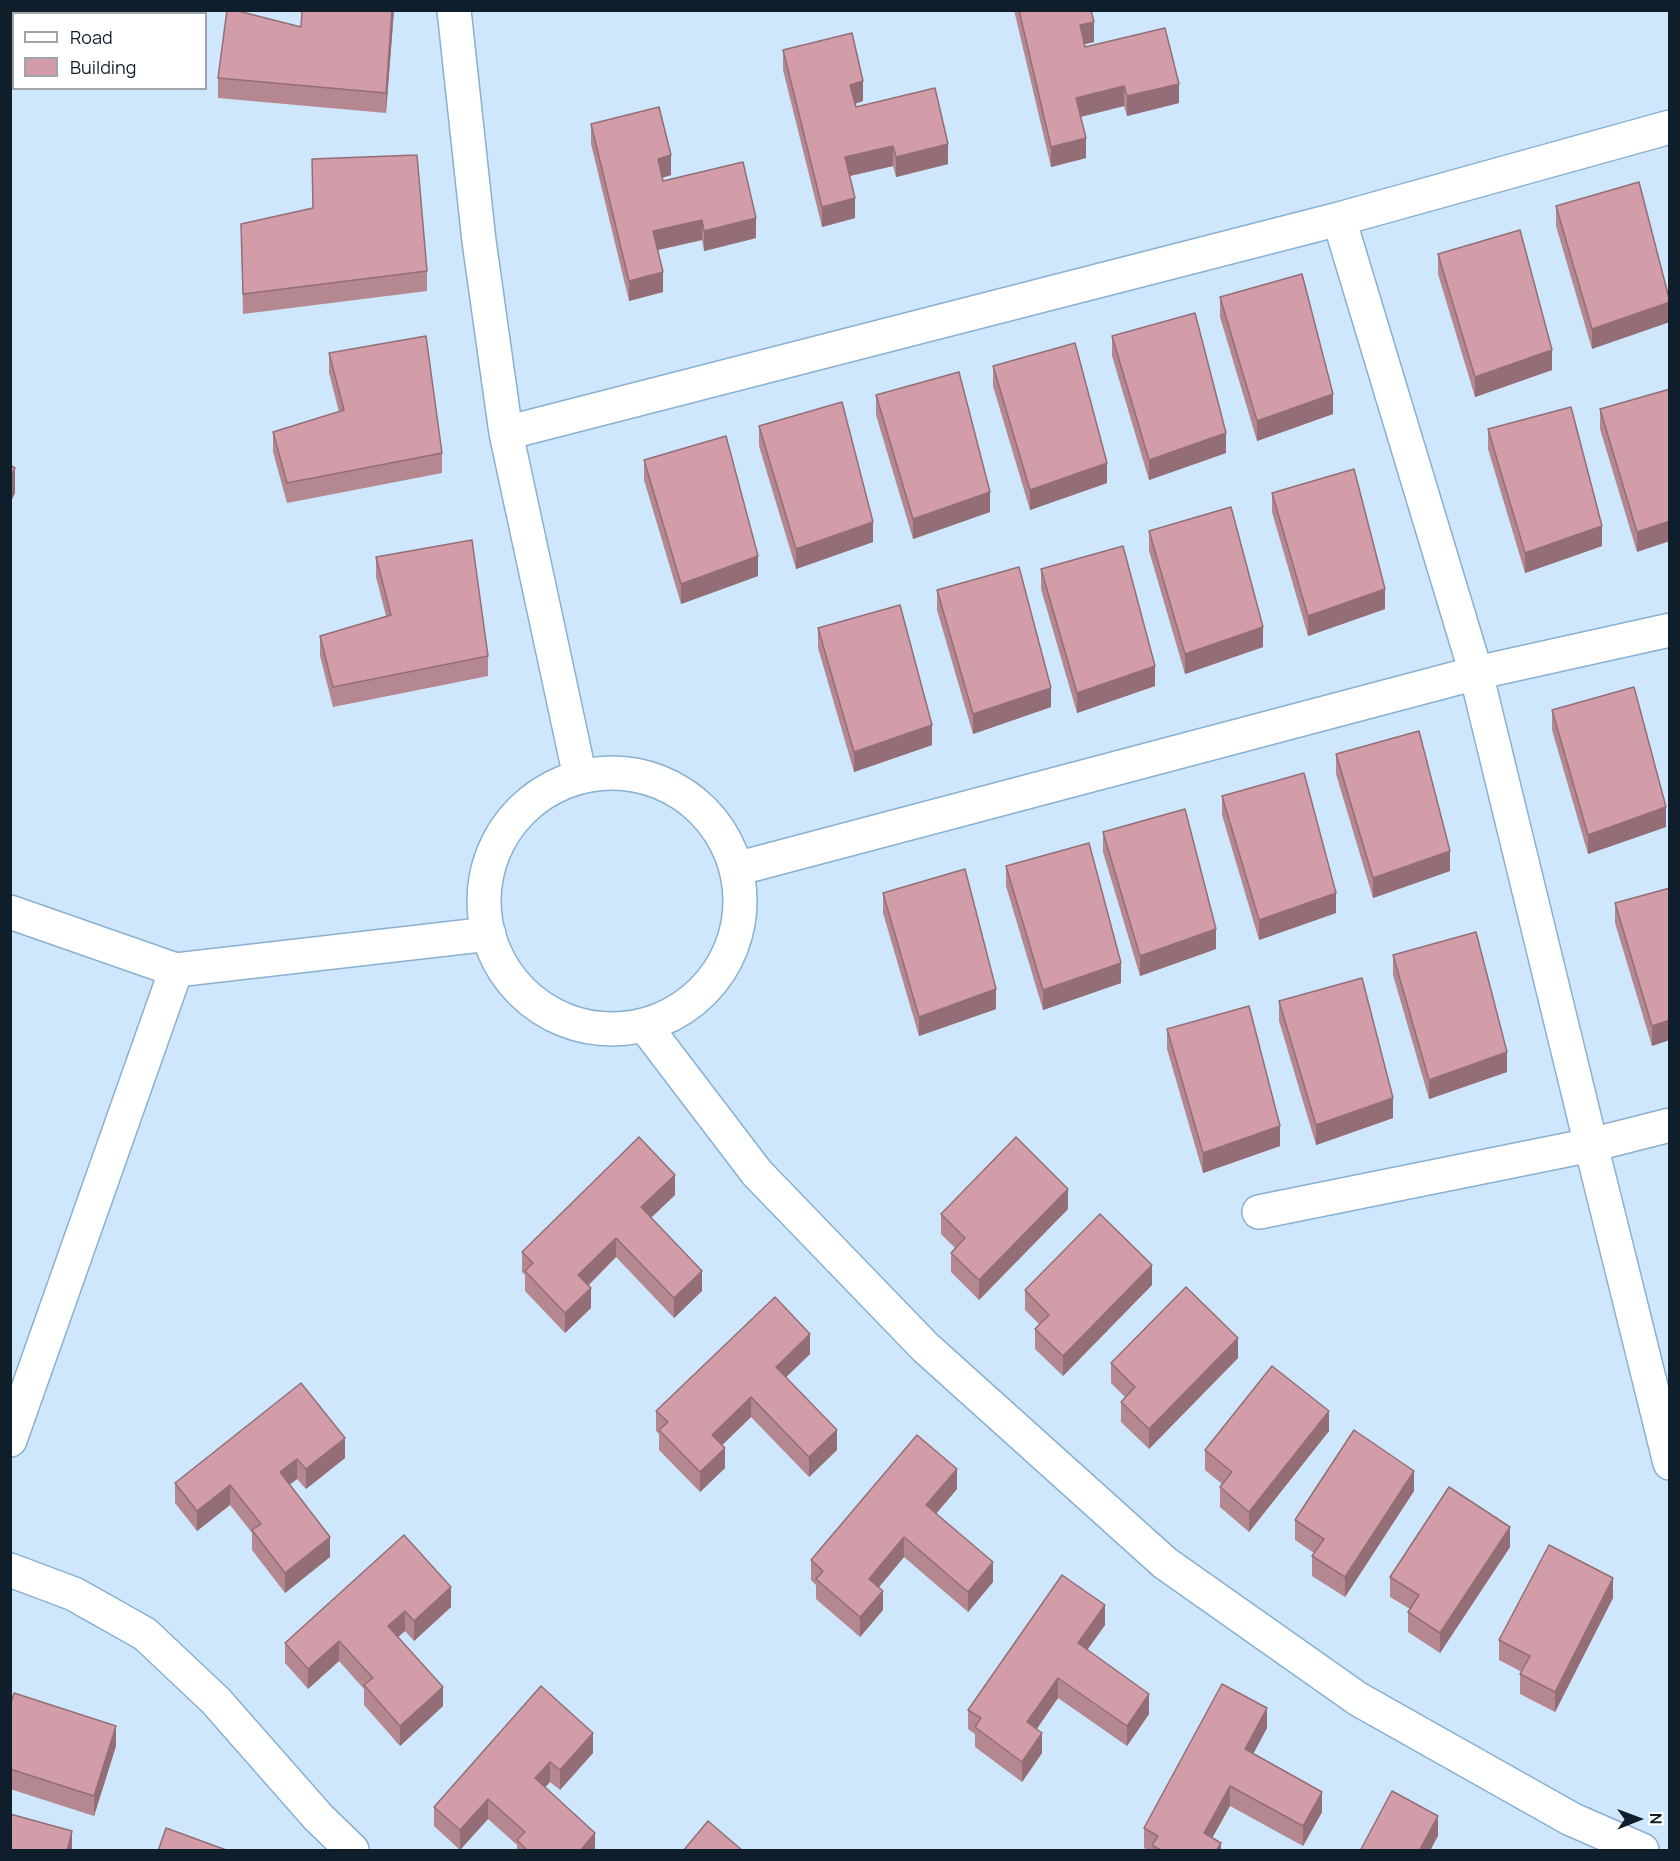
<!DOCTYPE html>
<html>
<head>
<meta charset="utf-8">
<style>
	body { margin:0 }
	#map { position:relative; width:1680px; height:1861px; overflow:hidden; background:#cfe7fc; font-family:Manrope,sans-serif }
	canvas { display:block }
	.frame { position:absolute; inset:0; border:12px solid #0f1e2b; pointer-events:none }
	.legend { position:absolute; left:12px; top:12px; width:195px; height:78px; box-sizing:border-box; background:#fff; border:2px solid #9fa5aa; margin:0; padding:8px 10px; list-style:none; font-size:18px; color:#0f1e2b }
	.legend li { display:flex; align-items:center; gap:12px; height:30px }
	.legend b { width:30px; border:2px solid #9fa5aa }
	.north { position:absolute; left:1608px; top:1789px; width:60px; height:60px; -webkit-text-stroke:4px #fff; paint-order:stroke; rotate:89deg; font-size:16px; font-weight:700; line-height:24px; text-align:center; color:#0f1e2b }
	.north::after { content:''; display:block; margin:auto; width:21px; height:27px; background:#0f1e2b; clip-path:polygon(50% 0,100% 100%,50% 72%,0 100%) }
</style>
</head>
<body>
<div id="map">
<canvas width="1680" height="1861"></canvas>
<div class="frame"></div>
<ul class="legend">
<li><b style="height:8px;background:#fff"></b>Road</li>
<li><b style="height:16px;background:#d29da8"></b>Building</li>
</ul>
<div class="north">N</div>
</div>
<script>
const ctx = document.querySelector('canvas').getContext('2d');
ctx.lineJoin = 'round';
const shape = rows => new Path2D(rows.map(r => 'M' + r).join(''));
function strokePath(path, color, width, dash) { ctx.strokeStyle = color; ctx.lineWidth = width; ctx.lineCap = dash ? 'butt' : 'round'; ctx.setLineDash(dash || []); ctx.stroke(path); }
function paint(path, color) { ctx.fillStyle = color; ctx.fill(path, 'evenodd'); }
const minor = shape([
	[454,10,479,241,506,433],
	[1339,219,1670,127],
	'484 901a128 128 0 1 1 256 0a128 128 0 1 1-256 0Z',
	[580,777,506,433,1339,219,1476,673,1591,1145,1259,1212],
	[736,869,1476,673,1670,630],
	[10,912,176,970,489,934],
	[645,1026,757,1173,925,1347,1165,1563,1358,1699,1571,1819,1642,1850],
	[1670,1125,1591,1145,1670,1463],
	[10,1440,176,970],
	[10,1570,74,1594,145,1634,216,1701,318,1817,352,1850]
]);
const wall = shape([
	[302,10,394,10,386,113,218,98,218,78,301,27],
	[1014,10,1091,10,1094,42,1085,44,1085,47,1179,103,1127,116,1124,106,1080,117,1086,158,1051,167],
	[783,50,863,101,855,104,856,107,948,164,896,177,893,166,850,176,855,218,822,227,783,70],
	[591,124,671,175,662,178,663,181,756,238,704,251,702,240,658,250,663,292,629,301,591,144],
	[1556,206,1670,301,1592,349,1556,226],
	[313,208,427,271,427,291,243,314,241,224],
	[1438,254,1552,370,1475,397,1438,274],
	[1220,297,1333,414,1257,441,1220,317],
	[1112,336,1226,453,1149,480,1112,356],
	[329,353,442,453,442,473,287,503,273,452,273,432,339,412,329,373],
	[993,366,1107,483,1030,510,993,386],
	[1670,389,1637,552,1600,429,1600,409],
	[876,395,990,512,913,539,876,415],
	[759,426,873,542,796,569,759,446],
	[1488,429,1602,546,1525,573,1488,449],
	[644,460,758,576,681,604,644,480],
	[1272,493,1385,609,1308,636,1272,512],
	[1149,531,1263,647,1185,674,1149,551],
	[376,557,488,656,488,676,333,707,320,656,320,636,386,616,376,577],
	[1041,569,1155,686,1077,713,1041,589],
	[937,590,1051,707,973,734,937,610],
	[818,628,932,745,854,772,818,648],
	[1668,679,1670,679,1670,703,1668,699],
	[1552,710,1666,827,1588,854,1552,730],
	[1336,754,1450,871,1373,898,1336,774],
	[1222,796,1336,913,1259,940,1222,815],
	[1103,832,1216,949,1140,976,1103,852],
	[1006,866,1121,983,1043,1010,1006,886],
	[1670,888,1652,1046,1615,923,1615,903],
	[883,893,996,1009,919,1036,883,913],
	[1393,955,1507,1072,1429,1099,1393,975],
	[1279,1001,1393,1118,1316,1145,1279,1021],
	[1167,1029,1280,1146,1203,1173,1167,1049],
	[675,1195,651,1218,702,1291,674,1318,616,1257,588,1286,591,1308,565,1333,525,1291,525,1275,522,1272,522,1252],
	[1068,1209,979,1300,951,1272,951,1253,955,1248,941,1234,941,1214],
	[1152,1285,1063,1376,1035,1349,1035,1329,1039,1324,1025,1310,1025,1290],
	[810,1354,786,1377,837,1450,809,1477,751,1417,722,1445,725,1468,700,1492,659,1450,659,1434,656,1431,656,1411],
	[1238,1358,1149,1449,1121,1422,1121,1402,1125,1397,1111,1383,1111,1363],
	[301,1383,345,1458,306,1489,297,1479,289,1485,330,1557,285,1593,252,1550,252,1533,230,1505,197,1531,175,1503,175,1483],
	[1329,1431,1249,1532,1220,1507,1220,1487,1222,1484,1205,1470,1205,1450],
	[957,1489,936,1514,993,1582,968,1612,904,1557,879,1587,883,1610,860,1637,816,1599,816,1585,811,1580,811,1560],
	[1414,1491,1345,1597,1312,1576,1312,1556,1314,1553,1295,1540,1295,1520],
	[404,1535,451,1607,414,1641,405,1631,398,1637,443,1706,400,1746,364,1705,364,1689,339,1661,308,1689,285,1663,285,1643],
	[1510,1547,1440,1653,1408,1632,1408,1612,1410,1609,1390,1597,1390,1577],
	[1613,1598,1555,1712,1520,1694,1520,1674,1522,1672,1499,1660,1499,1640],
	[1105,1625,1087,1650,1149,1714,1127,1746,1058,1698,1037,1729,1042,1753,1022,1782,975,1747,975,1734,968,1729,968,1710],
	[541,1686,593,1753,560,1790,550,1782,545,1787,595,1851,517,1851,517,1845,488,1819,460,1850,434,1826,434,1807],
	[10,1706,116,1746,94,1816,10,1789],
	[1267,1728,1253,1754,1322,1812,1303,1846,1230,1806,1212,1838,1221,1851,1149,1851,1144,1848,1144,1828]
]);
const shadedWall = shape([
	[392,10,394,10,386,113,386,93],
	[1094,22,1094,42,1080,45,1080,25],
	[863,81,863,101,850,105,850,85],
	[1179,84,1179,103,1127,116,1127,96],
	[1124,86,1124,106,1076,118,1076,98],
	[1086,138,1086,158,1051,167,1051,147],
	[948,144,948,164,896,177,896,157],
	[893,146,893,166,845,177,845,157],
	[671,155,671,175,658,179,658,159],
	[855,198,855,218,822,227,822,207],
	[756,218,756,238,704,251,704,231],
	[702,220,702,240,653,251,653,231],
	[663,272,663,292,629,301,629,281],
	[1670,302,1670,322,1592,349,1592,329],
	[1552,350,1552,370,1475,397,1475,377],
	[1333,394,1333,414,1257,441,1257,421],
	[1226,433,1226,453,1149,480,1149,460],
	[1107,463,1107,483,1030,510,1030,490],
	[15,468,15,493,10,504,10,478],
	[990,492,990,512,913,539,913,519],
	[1670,521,1670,541,1637,552,1637,532],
	[873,522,873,542,796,569,796,549],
	[1602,526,1602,546,1525,573,1525,553],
	[758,556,758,576,681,604,681,584],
	[1385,589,1385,609,1308,636,1308,616],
	[1263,627,1263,647,1185,674,1185,654],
	[1155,666,1155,686,1077,713,1077,693],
	[1051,688,1051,707,973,734,973,714],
	[932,725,932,745,854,772,854,752],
	[1666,807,1666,827,1588,854,1588,835],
	[1450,851,1450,871,1373,898,1373,878],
	[1336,893,1336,913,1259,940,1259,920],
	[1216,929,1216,949,1140,976,1140,956],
	[1121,963,1121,983,1043,1010,1043,990],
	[996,989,996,1009,919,1036,919,1017],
	[1670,1020,1670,1040,1652,1046,1652,1026],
	[1507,1052,1507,1072,1429,1099,1429,1080],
	[1393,1098,1393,1118,1316,1145,1316,1125],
	[1280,1126,1280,1146,1203,1173,1203,1153],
	[675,1175,675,1195,641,1227,641,1207],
	[1068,1189,1068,1209,979,1300,979,1280],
	[616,1238,616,1257,578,1295,578,1275],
	[1152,1265,1152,1285,1063,1376,1063,1356],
	[702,1271,702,1291,674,1318,674,1298],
	[591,1288,591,1308,565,1333,565,1313],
	[810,1334,810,1354,776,1387,776,1367],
	[1238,1338,1238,1358,1149,1449,1149,1429],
	[751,1397,751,1417,712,1455,712,1435],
	[1329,1411,1329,1431,1249,1532,1249,1512],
	[837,1430,837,1450,809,1477,809,1457],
	[345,1438,345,1458,306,1489,306,1469],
	[725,1448,725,1468,700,1492,700,1472],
	[297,1459,297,1479,280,1492,280,1472],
	[957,1469,957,1489,926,1525,926,1505],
	[1414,1471,1414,1491,1345,1597,1345,1577],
	[230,1485,230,1505,197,1531,197,1511],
	[1510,1527,1510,1547,1440,1653,1440,1633],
	[330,1537,330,1557,285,1593,285,1573],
	[904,1537,904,1557,869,1599,869,1579],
	[993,1562,993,1582,968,1612,968,1592],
	[1613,1578,1613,1598,1555,1712,1555,1692],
	[451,1587,451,1607,414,1641,414,1621],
	[883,1591,883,1610,860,1637,860,1617],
	[1105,1605,1105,1625,1078,1663,1078,1643],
	[405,1611,405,1631,388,1646,388,1626],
	[339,1641,339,1661,308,1689,308,1669],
	[1058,1678,1058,1698,1027,1742,1027,1722],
	[443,1687,443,1706,400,1746,400,1726],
	[1149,1694,1149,1714,1127,1746,1127,1726],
	[1267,1708,1267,1728,1245,1769,1245,1749],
	[116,1726,116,1746,94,1816,94,1796],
	[593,1733,593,1753,560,1790,560,1770],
	[1042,1733,1042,1753,1022,1782,1022,1762],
	[550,1762,550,1782,535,1798,535,1778],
	[1230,1786,1230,1806,1205,1851,1204,1833],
	[1322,1792,1322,1812,1303,1846,1303,1826],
	[488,1799,488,1819,460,1850,460,1830],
	[1438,1816,1438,1836,1430,1851,1419,1851],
	[72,1831,72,1851,67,1851],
	[595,1833,595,1851,580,1851],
	[1221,1843,1221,1851,1216,1851]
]);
const building = shape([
	[227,10,234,10,301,27,302,10,392,10,386,93,218,78,227,10],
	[1019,10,1091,10,1094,22,1080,25,1085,47,1165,28,1179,84,1127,96,1124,86,1076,98,1086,138,1051,147,1019,10],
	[852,33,863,81,850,85,856,107,935,88,948,144,896,157,893,146,845,157,855,198,822,207,783,50,852,33],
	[659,107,671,155,658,159,663,181,743,162,756,218,704,231,702,220,653,231,663,272,629,281,591,124,659,107],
	[417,155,427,271,243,294,241,224,313,208,312,159,417,155],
	[1639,182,1670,302,1592,329,1556,206,1639,182],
	[1520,230,1552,350,1475,377,1438,254,1520,230],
	[1302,274,1333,394,1257,421,1220,297,1302,274],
	[1195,313,1226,433,1149,460,1112,336,1195,313],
	[426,336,442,453,287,483,273,432,344,410,329,353,426,336],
	[1075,343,1107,463,1030,490,993,366,1075,343],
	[959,372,990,492,913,519,876,395,959,372],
	[1670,389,1670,521,1637,532,1600,409,1670,389],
	[842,402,873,522,796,549,759,426,842,402],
	[1571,407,1602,526,1525,553,1488,429,1571,407],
	[726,436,758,556,681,584,644,460,726,436],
	[10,465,15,468,10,478,10,465],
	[1354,469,1385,589,1308,616,1272,493,1354,469],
	[1231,507,1263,627,1185,654,1149,531,1231,507],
	[472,540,488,656,333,687,320,636,391,615,376,557,472,540],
	[1123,546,1155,666,1077,693,1041,569,1123,546],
	[1019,567,1051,688,973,714,937,590,1019,567],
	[900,605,932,725,854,752,818,628,900,605],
	[1634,687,1666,807,1588,835,1552,710,1634,687],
	[1419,731,1450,851,1373,878,1336,754,1419,731],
	[1304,773,1336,893,1259,920,1222,796,1304,773],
	[1185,809,1216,929,1140,956,1103,832,1185,809],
	[1089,843,1121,963,1043,990,1006,866,1089,843],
	[965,869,996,989,919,1017,883,893,965,869],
	[1670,888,1670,1020,1652,1026,1615,903,1670,888],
	[1476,932,1507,1052,1429,1080,1393,955,1476,932],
	[1362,978,1393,1098,1316,1125,1279,1001,1362,978],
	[1249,1006,1280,1126,1203,1153,1167,1029,1249,1006],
	[639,1137,675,1175,641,1207,702,1271,674,1298,616,1238,578,1275,591,1288,565,1313,525,1271,533,1263,522,1252,639,1137],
	[1016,1137,1068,1189,979,1280,951,1253,965,1238,941,1214,1016,1137],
	[1100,1214,1152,1265,1063,1356,1035,1329,1049,1315,1025,1290,1100,1214],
	[1186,1287,1238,1338,1149,1429,1121,1402,1135,1387,1111,1363,1186,1287],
	[775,1297,810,1334,776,1367,837,1430,809,1457,751,1397,712,1435,725,1448,700,1472,659,1430,668,1422,656,1411,775,1297],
	[1272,1366,1329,1411,1249,1512,1220,1487,1232,1472,1205,1450,1272,1366],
	[301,1383,345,1438,306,1469,297,1459,280,1472,330,1537,285,1573,252,1530,261,1524,230,1485,197,1511,175,1483,301,1383],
	[1354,1430,1414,1471,1345,1577,1312,1556,1324,1539,1295,1520,1354,1430],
	[917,1435,957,1469,926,1505,993,1562,968,1592,904,1537,869,1579,883,1591,860,1617,816,1579,823,1571,811,1560,917,1435],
	[1449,1487,1510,1527,1440,1633,1408,1612,1419,1595,1390,1577,1449,1487],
	[404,1535,451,1587,414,1621,405,1611,388,1626,443,1687,400,1726,364,1685,373,1678,339,1641,308,1669,285,1643,404,1535],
	[1549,1545,1613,1578,1555,1692,1520,1674,1530,1656,1499,1640,1549,1545],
	[1062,1575,1105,1605,1078,1643,1149,1694,1127,1726,1058,1678,1027,1722,1042,1733,1022,1762,975,1727,981,1718,968,1710,1062,1575],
	[1222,1684,1267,1708,1245,1749,1322,1792,1303,1826,1230,1786,1204,1833,1221,1843,1216,1851,1162,1851,1152,1845,1158,1836,1144,1828,1222,1684],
	[541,1686,593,1733,560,1770,550,1762,535,1778,595,1833,580,1851,528,1851,517,1840,525,1832,488,1799,460,1830,434,1807,541,1686],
	[14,1693,116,1726,94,1796,10,1769,10,1706,14,1693],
	[1392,1791,1438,1816,1419,1851,1360,1851,1392,1791],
	[10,1814,72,1831,67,1851,10,1851,10,1814],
	[708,1821,743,1851,683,1851,708,1821],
	[166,1828,229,1851,158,1851,166,1828]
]);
strokePath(minor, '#89b0d1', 36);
strokePath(minor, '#fff', 33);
paint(wall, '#b58790');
paint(shadedWall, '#936e76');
paint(building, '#d29da8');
strokePath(building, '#936e76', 1.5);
</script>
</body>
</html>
